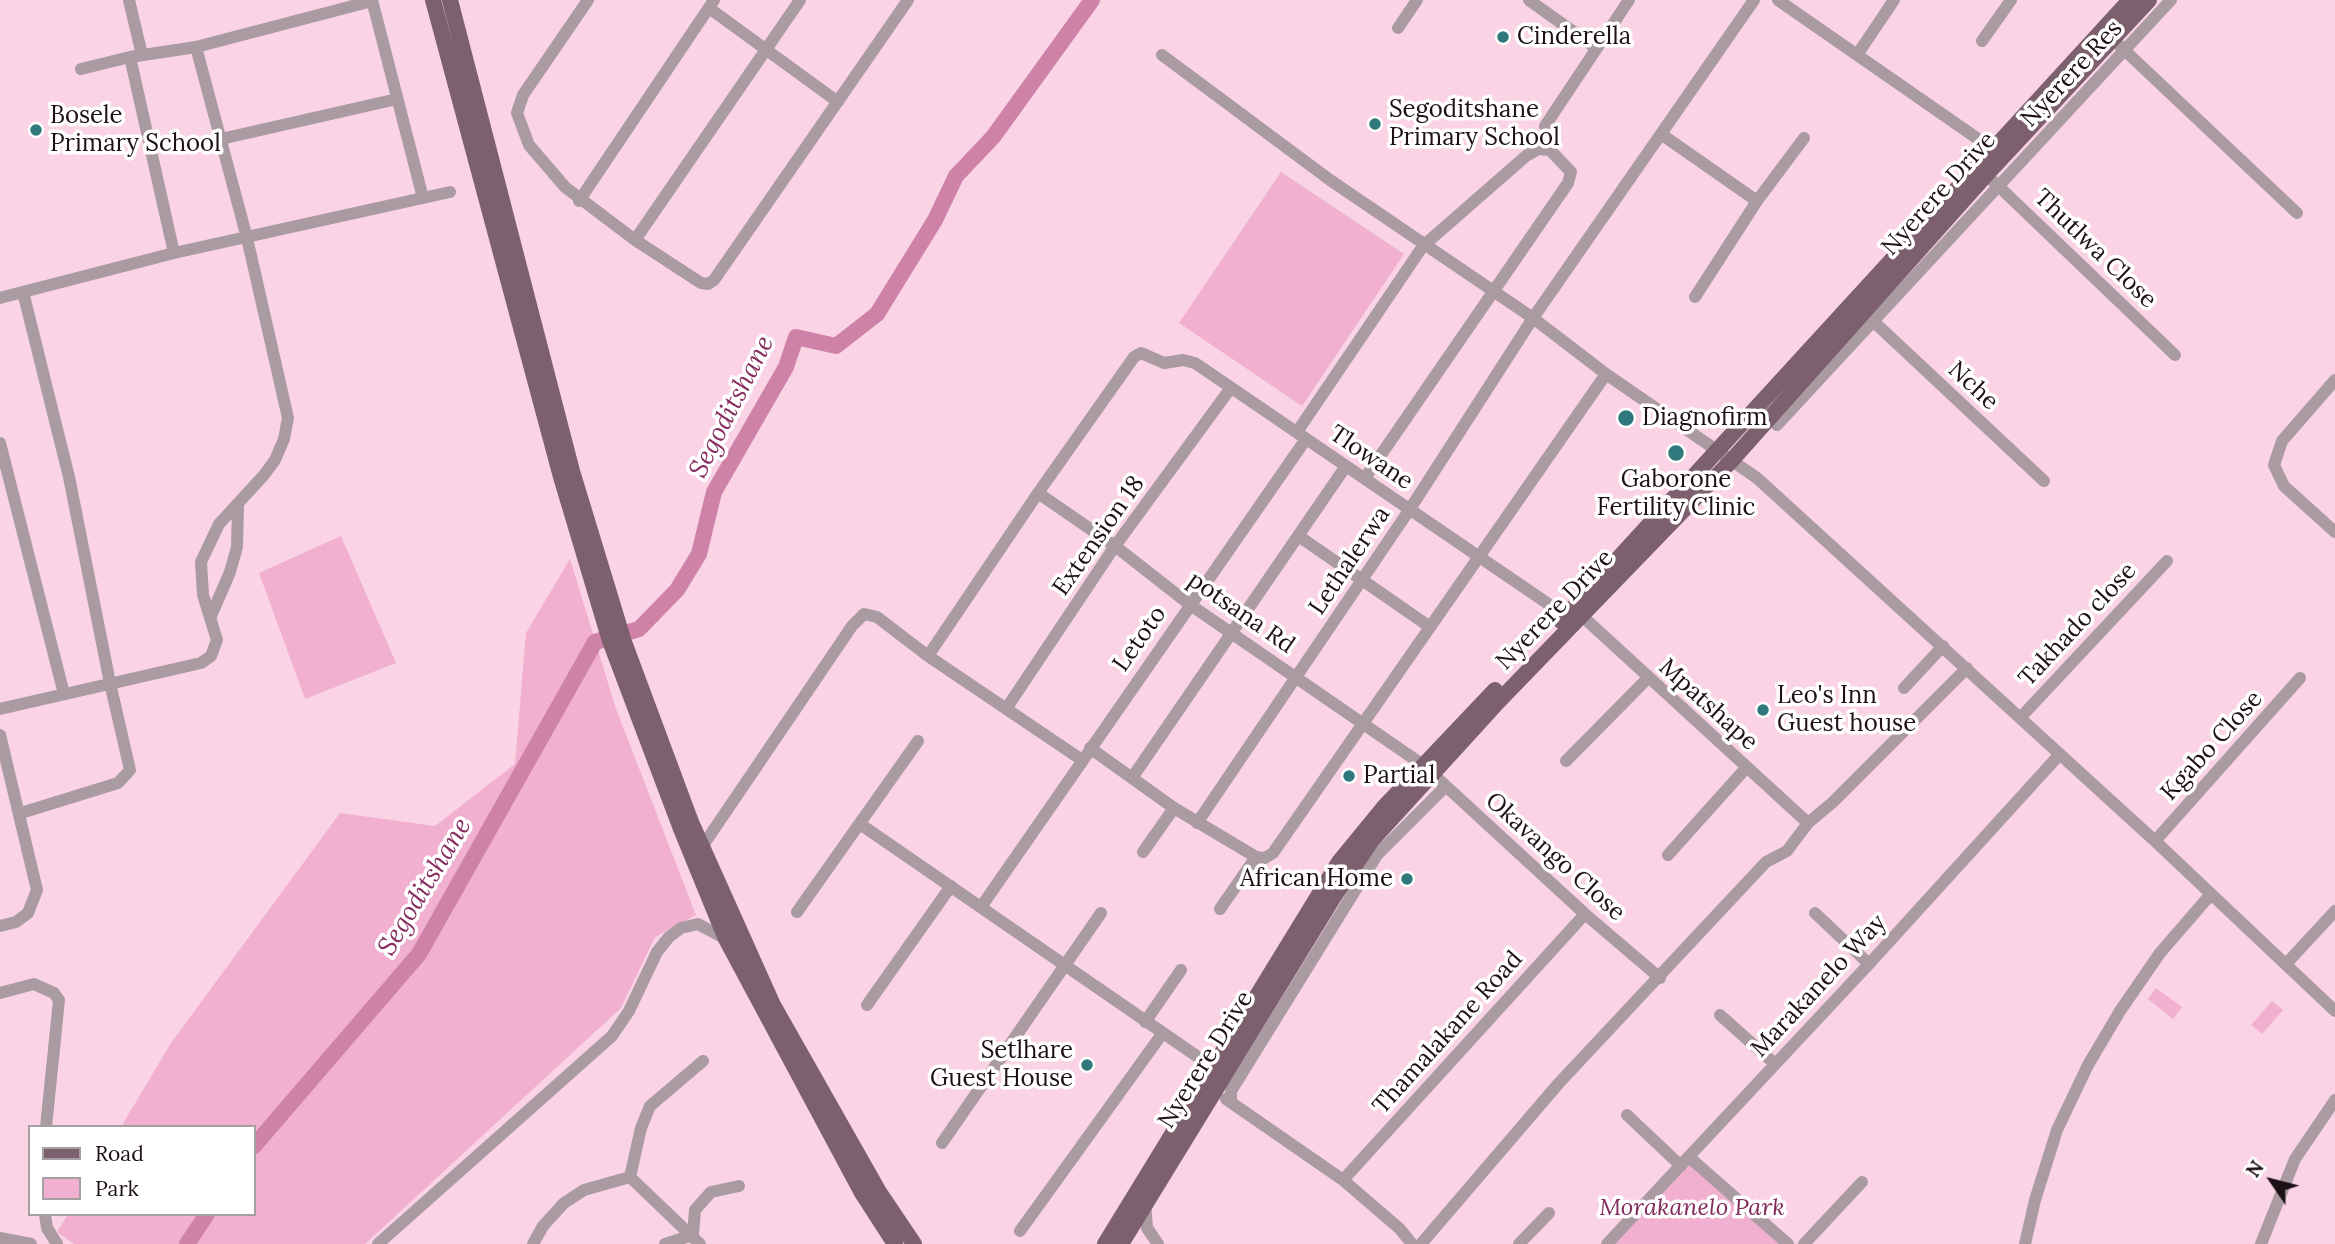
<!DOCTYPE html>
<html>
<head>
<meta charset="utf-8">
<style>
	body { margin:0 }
	#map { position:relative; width:2335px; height:1244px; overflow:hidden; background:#fad4e5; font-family:Lora,serif }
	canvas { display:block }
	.legend { position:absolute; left:28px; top:1125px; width:228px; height:91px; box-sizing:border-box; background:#fff; border:2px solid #a59fa2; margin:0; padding:9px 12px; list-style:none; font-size:21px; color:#1d1016 }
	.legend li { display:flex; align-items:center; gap:14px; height:35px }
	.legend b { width:35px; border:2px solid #a59fa2 }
	.north { position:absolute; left:2237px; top:1146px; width:70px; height:70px; -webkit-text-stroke:5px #fff; paint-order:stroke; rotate:305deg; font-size:19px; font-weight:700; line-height:28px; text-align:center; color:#1d1016 }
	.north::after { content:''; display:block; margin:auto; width:24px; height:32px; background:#1d1016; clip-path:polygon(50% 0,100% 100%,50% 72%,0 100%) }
</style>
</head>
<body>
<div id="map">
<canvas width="2335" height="1244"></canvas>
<ul class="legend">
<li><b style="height:9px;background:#7c606d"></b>Road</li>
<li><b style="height:19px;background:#f1b0cf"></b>Park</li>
</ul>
<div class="north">N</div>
</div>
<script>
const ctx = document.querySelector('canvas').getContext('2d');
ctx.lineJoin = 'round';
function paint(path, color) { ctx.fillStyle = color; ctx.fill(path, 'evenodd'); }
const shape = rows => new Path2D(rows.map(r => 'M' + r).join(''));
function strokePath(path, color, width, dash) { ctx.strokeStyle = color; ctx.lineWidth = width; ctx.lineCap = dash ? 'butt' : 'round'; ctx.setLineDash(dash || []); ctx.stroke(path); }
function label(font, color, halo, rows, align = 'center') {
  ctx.font = font + ' Lora,serif'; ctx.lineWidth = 7; ctx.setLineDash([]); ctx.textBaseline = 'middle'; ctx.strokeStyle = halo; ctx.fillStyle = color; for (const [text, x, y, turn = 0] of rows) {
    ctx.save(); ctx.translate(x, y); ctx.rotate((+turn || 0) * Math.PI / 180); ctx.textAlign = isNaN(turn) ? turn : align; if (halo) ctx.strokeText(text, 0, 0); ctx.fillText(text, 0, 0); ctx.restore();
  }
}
const green = shape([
	[1281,172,1404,254,1302,406,1179,323],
	[341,536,396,663,305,699,259,573],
	[570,559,616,709,696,915,655,937,621,1008,365,1244,74,1244,57,1232,68,1214,254,1214,254,1127,121,1127,171,1043,340,813,435,826,515,764,526,633],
	[2156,988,2182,1007,2173,1019,2148,999],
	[2272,1001,2283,1010,2262,1034,2251,1025],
	[1689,1157,1785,1244,1608,1244]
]);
const river = shape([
	[254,1146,419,954,595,642,639,629,677,590,699,554,714,492,786,367,796,337,836,346,877,314,935,220,956,176,993,137,1092,0],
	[187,1244,207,1214]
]);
const minor = shape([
	[129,0,142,55],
	[372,0,423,198],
	[588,0,523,95,517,113,529,145,565,187,635,240],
	[800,0,635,240,701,283,708,284,714,280,908,0],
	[1529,0,1596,48],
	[1778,0,1991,148],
	[709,8,838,102],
	[1398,28,1417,0],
	[1982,41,2011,0],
	[2119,45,2297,213],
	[1162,55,1330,180,1533,318,1606,374,1757,478,2155,841,2335,1011],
	[1857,55,1894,0],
	[81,69,130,57],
	[1545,126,1629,0],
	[1661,134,1757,201],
	[221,139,397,99],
	[1992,180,2175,355],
	[579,201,714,0],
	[174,253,130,57,196,47,372,1],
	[1695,297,1757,201,1804,138],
	[0,298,174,253,450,192],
	[1873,321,2044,481],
	[2335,380,2282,441,2274,465,2284,486,2335,532],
	[1777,425,2171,0],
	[1297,432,1423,246,1526,156,1538,149,1550,150,1571,172,1568,183,1365,478],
	[0,443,64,694],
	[1038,493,1115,546,1189,604,1423,765,1585,914,1660,978],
	[1300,537,1430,627],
	[1581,615,1808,823],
	[211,616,230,572,237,547,238,505],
	[928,656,1038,493,1134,357,1141,353,1164,363,1183,360,1195,363,1566,616],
	[1904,688,1943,646],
	[0,709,201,663,211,656,217,640,203,595,201,562,219,524,264,475,275,460,284,439,288,418,247,238,196,47],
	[1006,709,1115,546,1230,389],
	[2020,718,2167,561],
	[0,735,37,890,28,913,16,922,0,926],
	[1090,748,1174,808,1256,857,1265,858,1273,853,1606,374],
	[1566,761,1647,679],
	[1132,778,1346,466],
	[21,813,118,783,130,770,110,683,69,477,23,292],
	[1197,823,1410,509,1533,318,1754,0],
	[860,824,1214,1068],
	[2155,841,2300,678],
	[702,847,852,626,864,614,877,617,928,656,1082,760],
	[1143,852,1174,808],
	[1668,855,1746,768],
	[981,907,1306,439],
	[1220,909,1256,857],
	[797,912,918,741],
	[1815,913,1869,964],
	[2286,964,2335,911],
	[0,993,34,984,54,993,59,1000,46,1127],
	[867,1005,951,886],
	[1720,1015,1775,1064],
	[1145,1022,1181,970],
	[1226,1099,1343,1180,1400,1229,1412,1244],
	[1231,1102,1231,1091,1377,855,1446,786],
	[1627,1115,1681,1166],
	[942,1143,1101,913],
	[1689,1157,1788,1244],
	[630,1177,641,1128,650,1106,703,1061],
	[630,1177,700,1244],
	[1343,1180,1585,914],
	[1145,1203,1147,1228,1158,1244],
	[45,1214,47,1228,57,1244],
	[1020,1231,1162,1034],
	[0,1238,31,1244],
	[378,1244,612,1036,629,1011,657,952,669,937,681,928,698,924,726,939],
	[533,1244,543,1226,564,1203,584,1190,630,1177],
	[665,1244,693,1235,695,1210,711,1192,739,1186],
	[1421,1244,1559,1083,1766,862,1787,851,1808,823,1833,802,1967,668],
	[1519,1244,1549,1213],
	[1607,1244,1869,964,2060,754],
	[1804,1244,1862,1182],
	[2025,1244,2035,1200,2057,1130,2088,1065,2120,1011,2160,953,2211,894],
	[2261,1244,2295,1159,2335,1100]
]);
const major = shape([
	[433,0,561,477,610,641,681,829,726,939,862,1193,895,1244],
	[450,0,572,471,624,642,691,822,773,1005,879,1192,914,1244],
	[1561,621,2130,0],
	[1105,1244,1339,862,1384,807,1495,690],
	[1121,1244,1333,898,1372,840,1495,705,1732,460,1986,175,2149,0]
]);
const markers = [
	[1503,37,7,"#2f797c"],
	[1375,124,7,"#2f797c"],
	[36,130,7,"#2f797c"],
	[1626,418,9,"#2f797c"],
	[1676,453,9,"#2f797c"],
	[1763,710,7,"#2f797c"],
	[1349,776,7,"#2f797c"],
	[1407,879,7,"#2f797c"],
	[1087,1065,7,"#2f797c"]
];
const poiNames = [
	["Cinderella",1517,37],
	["Segoditshane",1389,110],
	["Primary School",1389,138],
	["Bosele",50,116],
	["Primary School",50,144],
	["Diagnofirm",1642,418],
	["Gaborone",1676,480,"center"],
	["Fertility Clinic",1676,508,"center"],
	["Leo's Inn",1777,696],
	["Guest house",1777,724],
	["Partial",1363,776],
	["African Home",1393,879,"right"],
	["Setlhare",1073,1051,"right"],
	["Guest House",1073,1079,"right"]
];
const streetNames = [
	["Nyerere Res",2072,74,-47],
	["Nyerere Drive",1939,194,-48],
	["Thutlwa Close",2095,249,44],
	["Nche",1973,386,43],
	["Tlowane",1371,458,34],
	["Extension 18",1099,536,-55],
	["Lethalerwa",1350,561,-56],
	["Nyerere Drive",1555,610,-46],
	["potsana Rd",1241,613,35],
	["Takhado close",2078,625,-47],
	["Letoto",1140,639,-55],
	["Mpatshape",1708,705,42],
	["Kgabo Close",2212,746,-48],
	["Okavango Close",1555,857,42],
	["Marakanelo Way",1819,986,-47],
	["Thamalakane Road",1448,1033,-48],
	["Nyerere Drive",1206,1060,-58]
];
const parkNames = [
	["Morakanelo Park",1692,1208]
];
const waterNames = [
	["Segoditshane",732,407,-63],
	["Segoditshane",425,887,-59]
];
paint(green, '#f1b0cf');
strokePath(river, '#ce82a8', 16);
strokePath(minor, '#aa9aa1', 12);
strokePath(major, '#7c606d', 16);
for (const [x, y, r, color] of markers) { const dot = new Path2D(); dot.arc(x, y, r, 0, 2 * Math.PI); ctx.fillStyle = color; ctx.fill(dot); strokePath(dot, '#fff', 2.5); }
label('24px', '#1d1016', '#fff', poiNames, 'left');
label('24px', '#1d1016', '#fff', streetNames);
label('italic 24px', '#832a5c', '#fff', parkNames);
label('italic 26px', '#872e60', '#fff', waterNames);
</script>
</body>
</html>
